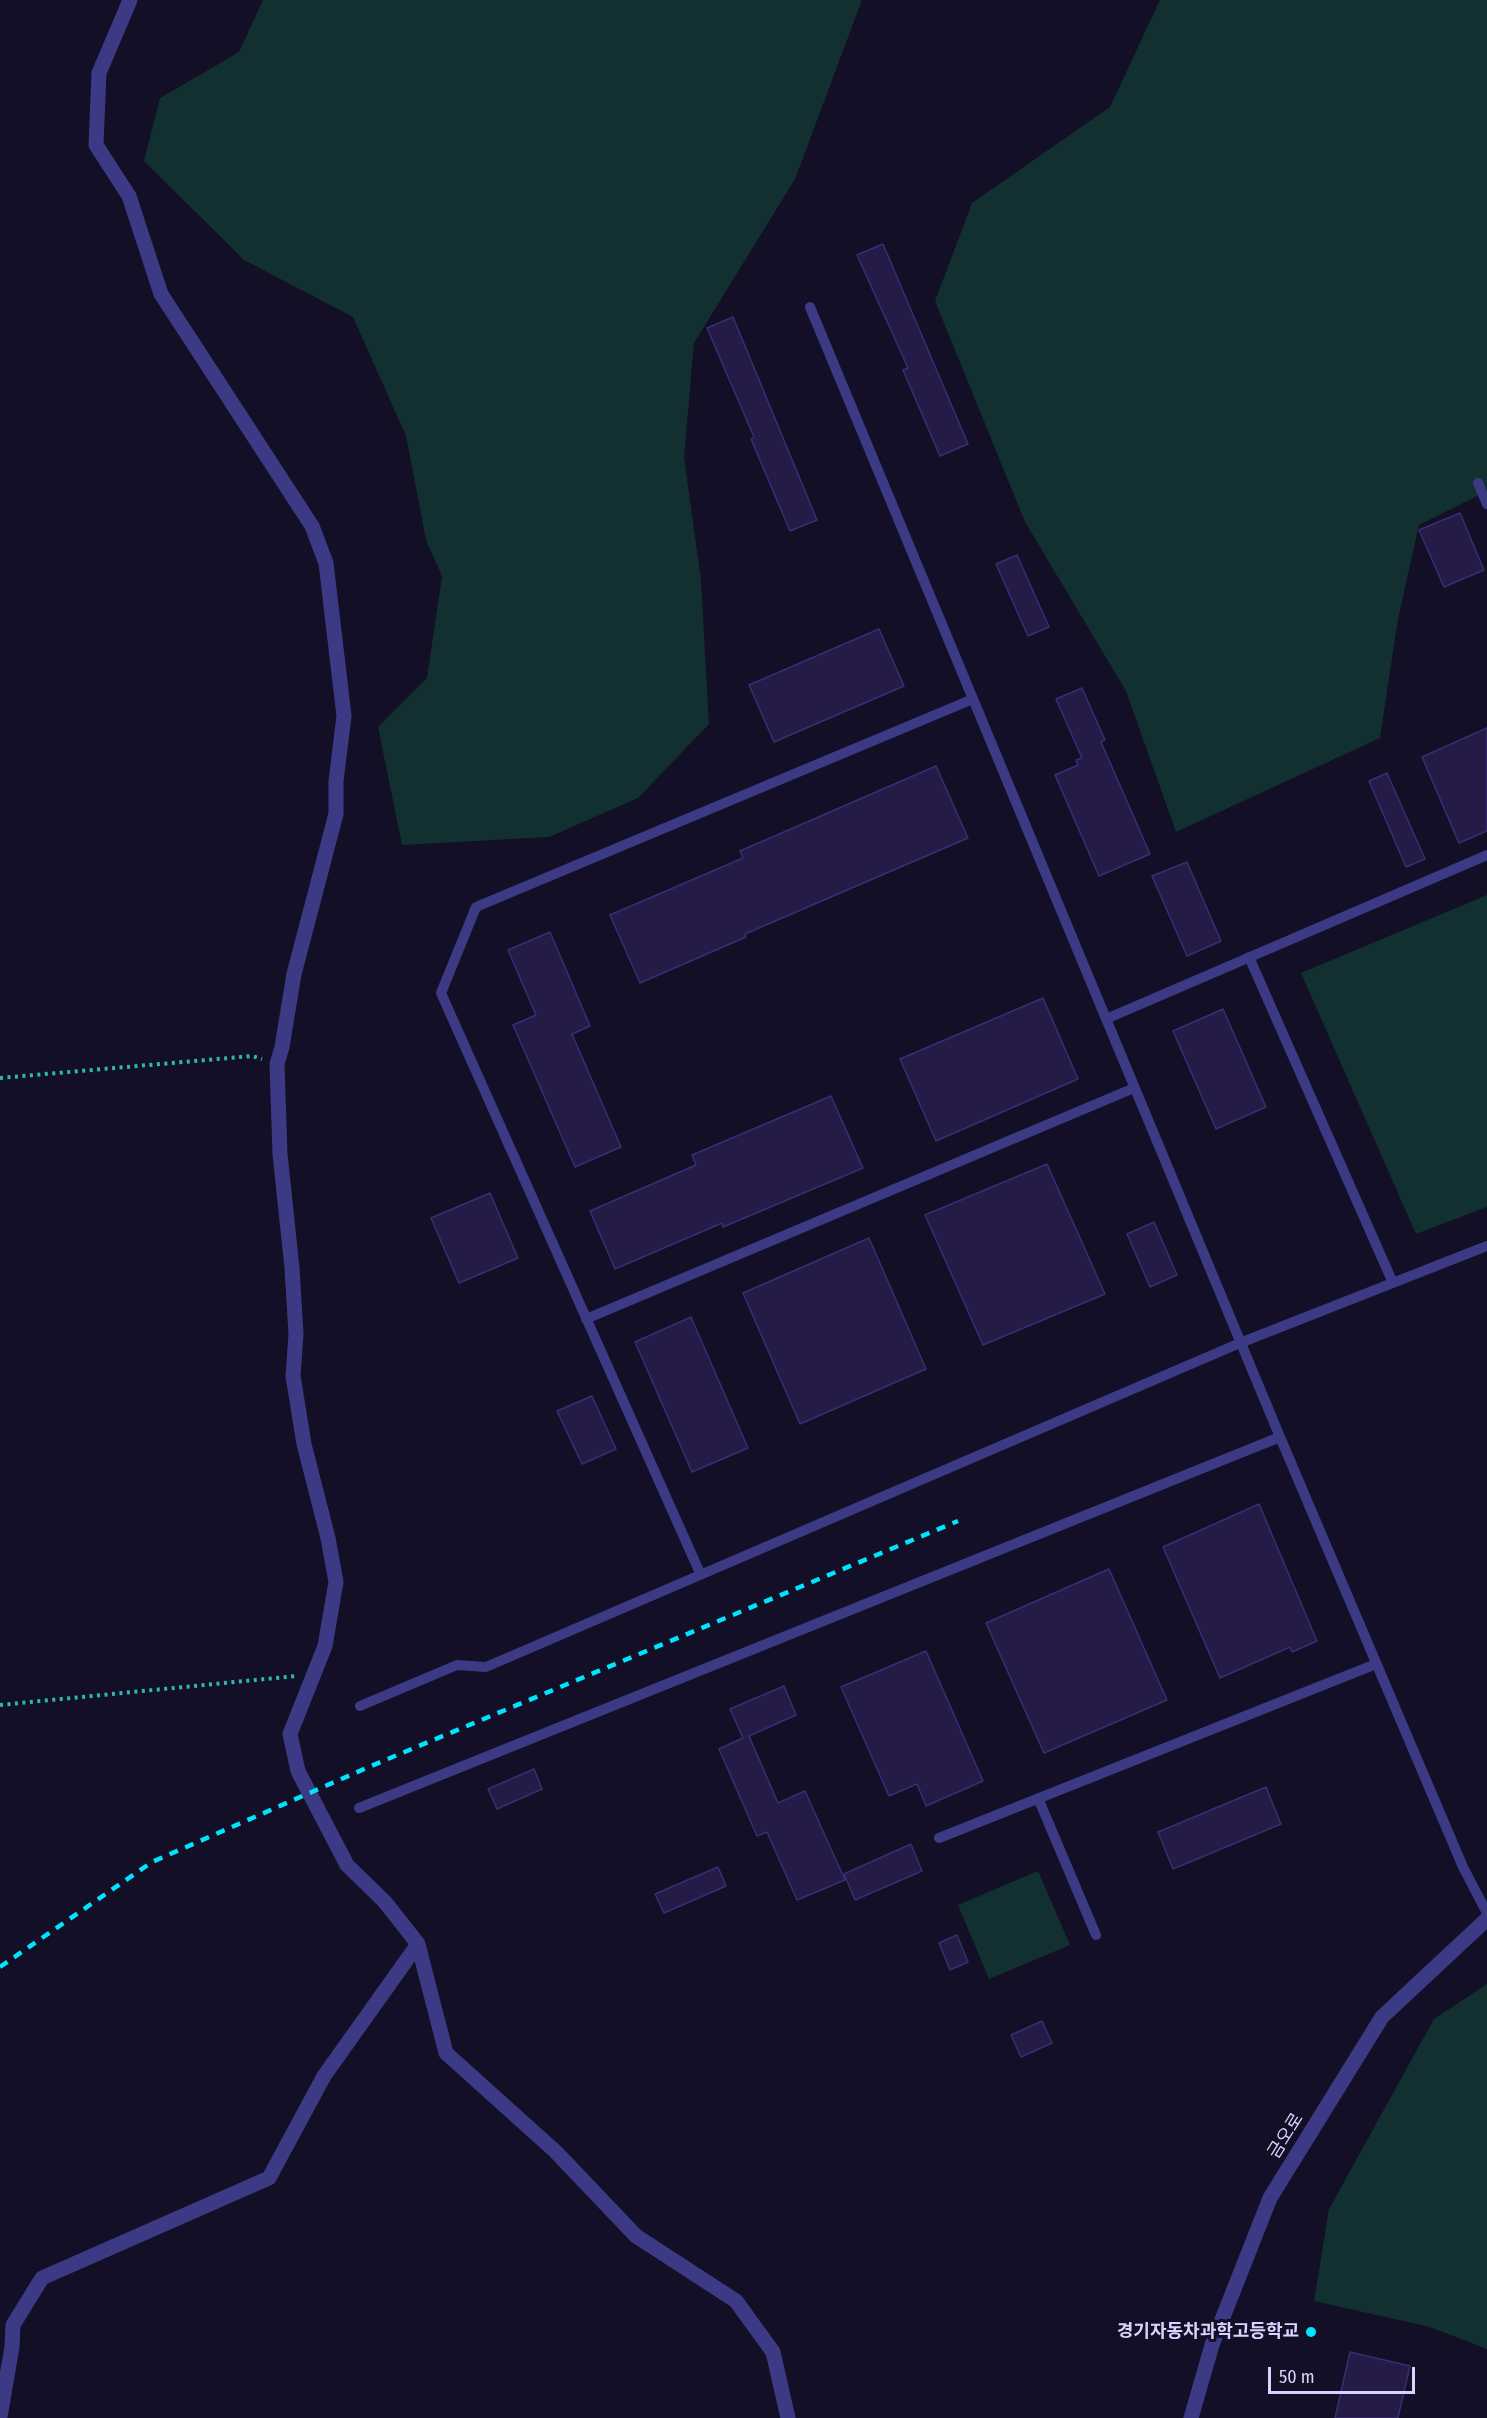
<!DOCTYPE html>
<html>
<head>
<meta charset="utf-8">
<style>
	body { margin:0 }
	#map { position:relative; width:1487px; height:2418px; overflow:hidden; background:#130f26; font-family:"Fira Sans Condensed",sans-serif }
	canvas { display:block }
	.scale { position:absolute; left:1268px; top:2367px; width:147px; height:27px; box-sizing:border-box; border:3px solid #d9d4ff; border-top:0; padding-left:8px; font-size:18px; line-height:21px; white-space:nowrap; color:#d9d4ff; -webkit-text-stroke:4px #130f26; paint-order:stroke }
</style>
</head>
<body>
<div id="map">
<canvas width="1487" height="2418"></canvas>
<div class="scale">50 m</div>
</div>
<script>
const ctx = document.querySelector('canvas').getContext('2d');
ctx.lineJoin = 'round';
function paint(path, color) { ctx.fillStyle = color; ctx.fill(path, 'evenodd'); }
const shape = rows => new Path2D(rows.map(r => 'M' + r).join(''));
function strokePath(path, color, width, dash) { ctx.strokeStyle = color; ctx.lineWidth = width; ctx.lineCap = dash ? 'butt' : 'round'; ctx.setLineDash(dash || []); ctx.stroke(path); }
function label(font, color, halo, rows, align = 'center') {
  ctx.font = font + ' "Fira Sans Condensed","Noto Sans KR",sans-serif'; ctx.lineWidth = 6; ctx.setLineDash([]); ctx.textBaseline = 'middle'; ctx.strokeStyle = halo; ctx.fillStyle = color; for (const [text, x, y, turn = 0] of rows) {
    ctx.save(); ctx.translate(x, y); ctx.rotate((+turn || 0) * Math.PI / 180); ctx.textAlign = isNaN(turn) ? turn : align; if (halo) ctx.strokeText(text, 0, 0); ctx.fillText(text, 0, 0); ctx.restore();
  }
}
const green = shape([
	[263,0,862,0,795,179,694,343,684,457,701,580,709,724,638,798,549,837,402,845,378,727,427,678,442,576,426,540,406,436,353,317,244,260,144,161,160,98,239,52],
	[1160,0,1487,0,1487,491,1419,525,1398,619,1380,738,1176,832,1126,691,1025,522,935,301,972,203,1110,107],
	[1487,895,1487,1207,1416,1234,1301,973],
	[1038,1871,1070,1945,989,1979,958,1905],
	[1487,1984,1487,2349,1430,2327,1314,2301,1329,2209,1434,2019]
]);
const building = shape([
	[883,244,968,444,940,456,903,370,908,368,857,255,883,244],
	[733,317,817,520,790,531,751,439,754,437,707,328,733,317],
	[1460,513,1484,570,1444,587,1419,530,1460,513],
	[1017,555,1049,627,1028,636,996,564,1017,555],
	[879,629,904,686,774,742,749,685,879,629],
	[1082,688,1105,740,1101,742,1150,854,1099,876,1055,775,1078,765,1076,760,1082,758,1056,699,1082,688],
	[1487,728,1487,831,1459,843,1422,757,1487,728],
	[936,766,968,838,745,934,746,937,640,983,610,915,743,858,740,851,936,766],
	[1387,773,1425,859,1406,867,1369,781,1387,773],
	[1187,862,1221,941,1187,956,1152,876,1187,862],
	[550,932,590,1026,572,1034,621,1147,575,1167,513,1025,536,1015,508,950,550,932],
	[1043,998,1078,1079,936,1141,900,1059,1043,998],
	[1223,1009,1266,1107,1216,1129,1173,1031,1223,1009],
	[831,1096,863,1168,723,1227,722,1223,615,1269,590,1211,696,1165,692,1155,831,1096],
	[1047,1164,1105,1294,983,1345,925,1215,1047,1164],
	[490,1193,518,1258,459,1283,431,1218,490,1193],
	[1154,1222,1177,1275,1150,1287,1127,1234,1154,1222],
	[869,1238,926,1369,800,1424,743,1293,869,1238],
	[691,1317,748,1448,692,1472,635,1342,691,1317],
	[592,1396,616,1449,582,1464,557,1411,592,1396],
	[1259,1504,1317,1641,1292,1652,1290,1647,1220,1678,1163,1547,1259,1504],
	[1109,1569,1167,1700,1044,1753,986,1623,1109,1569],
	[926,1651,983,1781,926,1806,917,1784,889,1796,841,1687,926,1651],
	[784,1686,796,1715,749,1736,778,1803,805,1791,845,1880,797,1900,767,1832,757,1836,719,1749,743,1738,730,1709,784,1686],
	[534,1769,542,1789,497,1809,488,1789,534,1769],
	[1266,1787,1281,1824,1173,1869,1158,1832,1266,1787],
	[911,1844,922,1871,855,1900,844,1874,911,1844],
	[718,1867,726,1886,664,1913,655,1894,718,1867],
	[957,1935,968,1962,950,1970,939,1943,957,1935],
	[1042,2021,1052,2043,1021,2057,1011,2035,1042,2021],
	[1350,2352,1410,2366,1398,2418,1335,2418,1350,2352]
]);
const path = shape([
	[0,1078,252,1056,262,1059],
	[0,1705,296,1676]
]);
const service = shape([
	[810,307,1280,1437,1463,1867,1487,1913],
	[1478,483,1487,504],
	[1249,957,1393,1283],
	[1106,1019,1487,855],
	[586,1319,1134,1088],
	[700,1573,441,993,476,907,973,699],
	[360,1706,457,1665,486,1667,1240,1343,1487,1246],
	[1038,1798,1096,1935],
	[359,1808,1280,1437],
	[939,1838,1376,1664]
]);
const minor = shape([
	[130,0,99,73,96,145,129,196,161,294,312,526,326,563,344,716,336,781,336,814,294,974,282,1047,277,1064,280,1154,292,1268,296,1334,293,1376,304,1444,328,1538,336,1582,325,1646,290,1734,298,1771,347,1865,385,1902,418,1944,446,2053,556,2152,636,2236,736,2301,773,2352,788,2418],
	[0,2417,12,2347,13,2325,42,2278,269,2178,324,2076,418,1944]
]);
const tertiary = shape([
	[1191,2418,1212,2345,1270,2198,1382,2017,1487,1919]
]);
const rail = shape([
	[0,1967,152,1862,371,1766,958,1521]
]);
const markers = [
	[1311,2332,6,"#00e5ff"]
];
const streetNames = [
	["금오로",1286,2136,-58]
];
const poiNames = [
	["경기자동차과학고등학교",1299,2332]
];
paint(green, '#12302f');
paint(building, '#241b47');
strokePath(building, '#3b2d73', 1.5);
strokePath(path, '#2fb8b0', 4, [3, 4.5]);
strokePath(service, '#3d3a85', 10);
strokePath(minor, '#3d3a85', 15);
strokePath(tertiary, '#3d3a85', 15);
strokePath(rail, '#00e5ff', 4.5, [9, 8]);
for (const [x, y, r, color] of markers) { const dot = new Path2D(); dot.arc(x, y, r, 0, 2 * Math.PI); ctx.fillStyle = color; ctx.fill(dot); strokePath(dot, '#130f26', 2); }
label('18px', '#d9d4ff', '#130f26', streetNames);
label('bold 18px', '#d9d4ff', '#130f26', poiNames, 'right');
</script>
</body>
</html>
